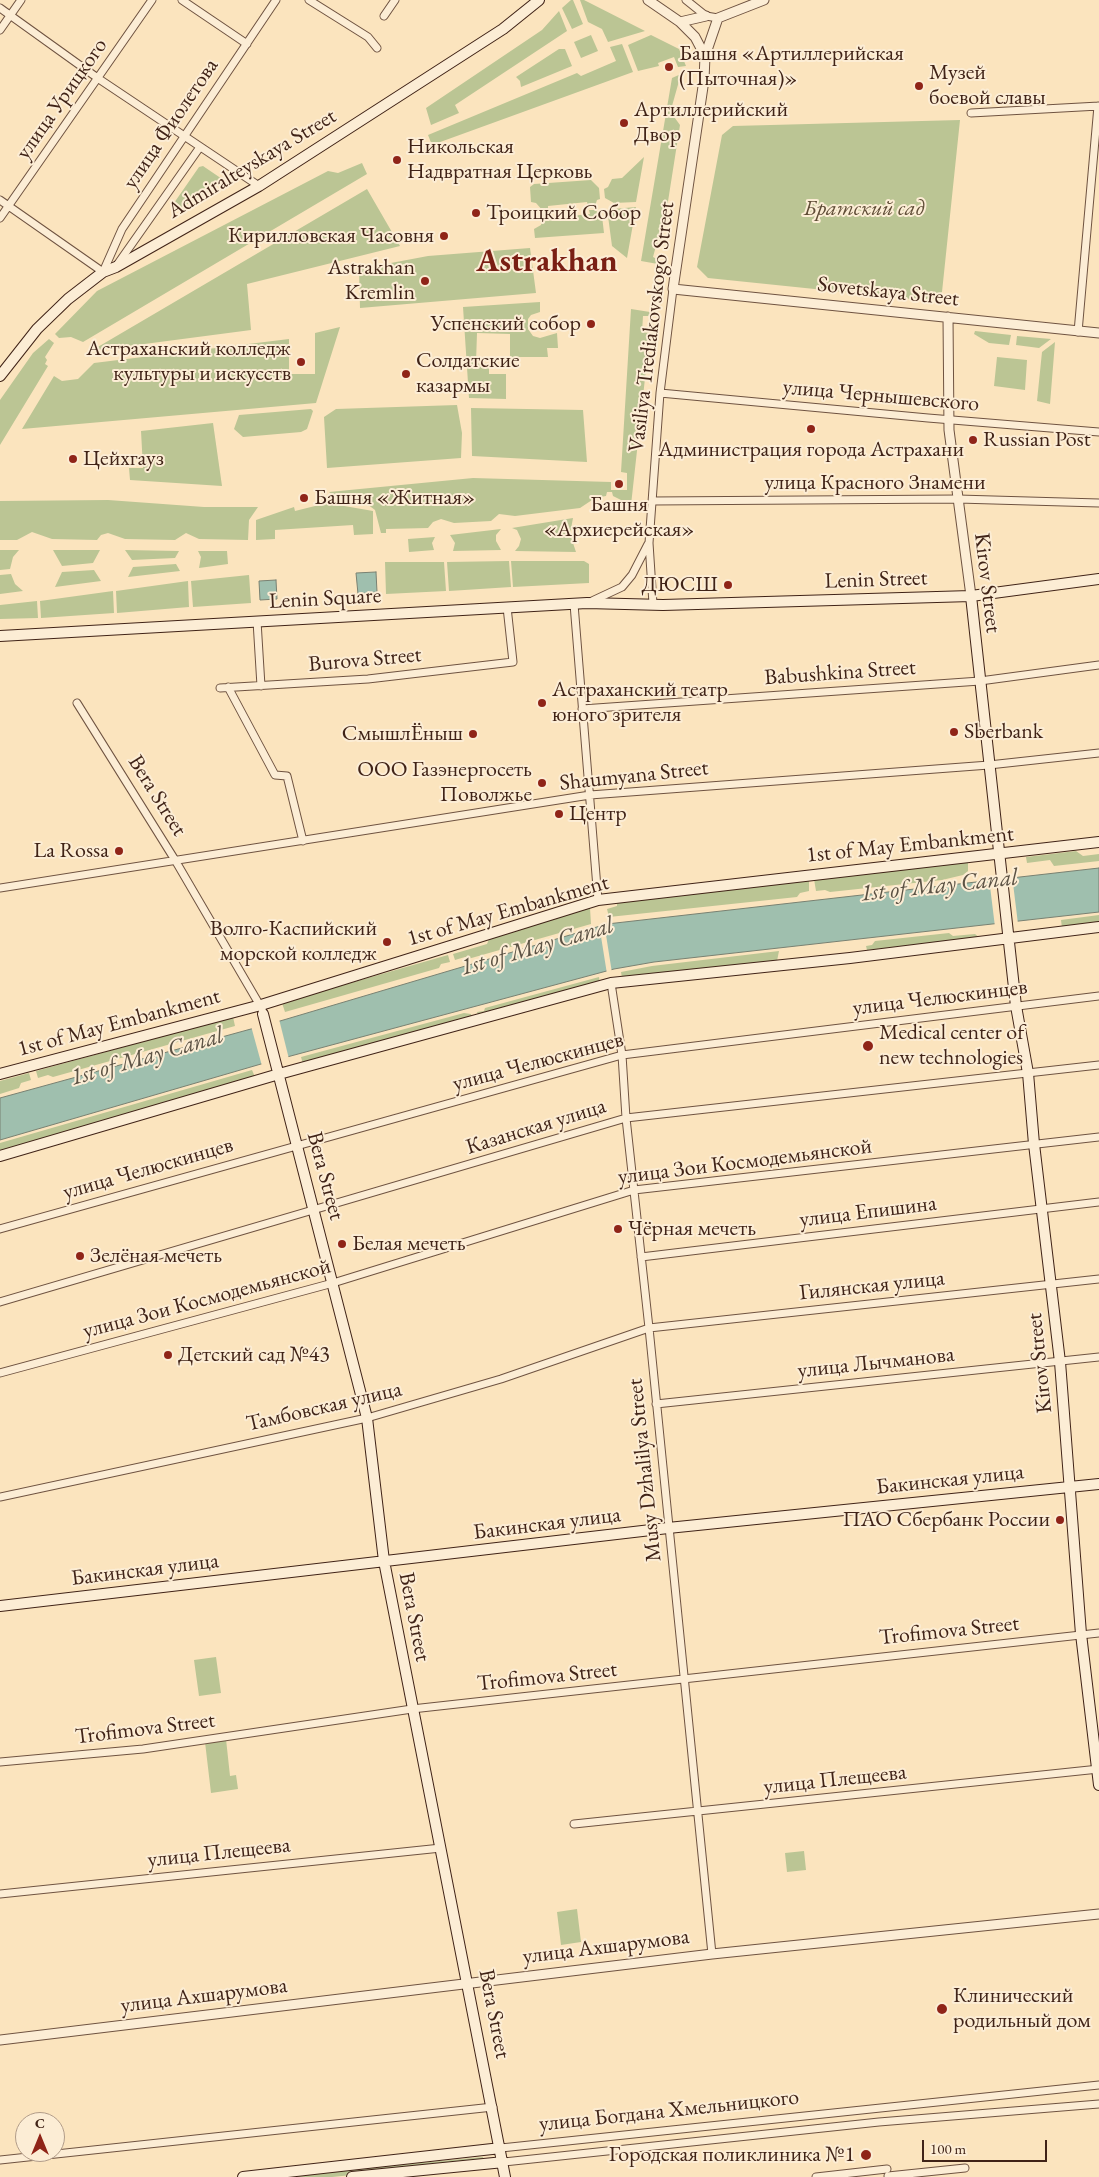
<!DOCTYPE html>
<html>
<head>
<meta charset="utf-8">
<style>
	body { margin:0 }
	#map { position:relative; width:1099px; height:2177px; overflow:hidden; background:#fbe4be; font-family:"EB Garamond",serif }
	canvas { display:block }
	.north { position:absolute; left:15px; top:2112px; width:50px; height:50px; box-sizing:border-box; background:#fcedd5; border:1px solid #b19c89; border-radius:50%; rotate:0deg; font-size:14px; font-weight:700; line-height:20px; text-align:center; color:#402317 }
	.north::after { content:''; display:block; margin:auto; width:18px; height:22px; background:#8f2418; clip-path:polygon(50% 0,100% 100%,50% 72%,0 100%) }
	.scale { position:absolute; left:922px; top:2140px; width:125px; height:22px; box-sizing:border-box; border:2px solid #402317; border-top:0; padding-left:6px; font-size:15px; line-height:18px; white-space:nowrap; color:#402317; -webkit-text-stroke:4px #fcedd5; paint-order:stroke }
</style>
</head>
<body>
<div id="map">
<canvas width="1099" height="2177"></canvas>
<div class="north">С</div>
<div class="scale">100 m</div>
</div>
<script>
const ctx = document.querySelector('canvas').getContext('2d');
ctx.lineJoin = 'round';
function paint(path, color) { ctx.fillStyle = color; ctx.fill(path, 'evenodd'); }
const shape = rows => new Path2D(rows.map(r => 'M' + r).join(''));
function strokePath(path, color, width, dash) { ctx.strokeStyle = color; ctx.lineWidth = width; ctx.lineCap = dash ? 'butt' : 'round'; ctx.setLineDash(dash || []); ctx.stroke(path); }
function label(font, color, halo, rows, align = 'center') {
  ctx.font = font + ' "EB Garamond",serif'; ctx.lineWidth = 4; ctx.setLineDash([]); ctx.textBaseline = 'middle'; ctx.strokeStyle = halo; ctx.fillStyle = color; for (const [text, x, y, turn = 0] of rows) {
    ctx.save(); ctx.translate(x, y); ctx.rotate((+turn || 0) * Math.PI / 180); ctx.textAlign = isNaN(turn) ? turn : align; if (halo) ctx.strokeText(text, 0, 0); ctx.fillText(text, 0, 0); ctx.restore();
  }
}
const green = shape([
	[571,0,573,0,583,24,572,29,562,8],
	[580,0,584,0,645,31,608,42,602,29,588,22],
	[559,11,567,31,455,105,459,113,431,125,426,108,542,30],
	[591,35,598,51,581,58,574,42],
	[651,35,679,49,686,66,678,67,674,57,658,63,659,66,638,71,628,45],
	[622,44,633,72,432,145,428,135,577,73,581,76,616,61,610,47],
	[559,49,565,49,572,66,521,87,520,81,516,77],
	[681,74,672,106,672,114,680,125,661,246,656,246,653,257,659,260,658,264,641,261,672,78],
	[960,120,942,292,931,301,708,278,697,267,722,135,733,126],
	[644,157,636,202,614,203,605,198,604,189,608,187,612,179,622,178],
	[362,163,367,174,83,342,71,337,59,338,55,334,97,291,328,171,338,173],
	[203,166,225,181,173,213,171,209,174,203,199,167],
	[591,180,599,188,600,199,597,200,595,206,588,206,587,202,548,206,548,211,543,211,536,203,531,202,530,187,534,184],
	[367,189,400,246,247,284,251,330,91,351],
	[636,207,627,258,612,246,608,216,613,209],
	[589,210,595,210,602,216,604,233,535,238,534,229,541,225,543,215,548,214,549,218,590,214],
	[530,248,536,293,360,308,359,269,428,256],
	[540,302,540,312,531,315,528,319,528,329,533,336,540,338,557,333,558,348,547,348,548,357,510,357,510,334,477,333,476,363,489,364,489,374,506,374,506,399,469,398,463,307],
	[631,309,650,312,650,316,643,316,642,332,650,333,631,505,613,496,612,492,607,492,606,496,595,498,580,508,515,516,499,514,491,521,454,523,441,519,433,522,428,528,386,529,386,533,381,533,375,510,367,504,333,495,329,492,473,478,611,482,611,490,627,490,627,473,621,472],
	[340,327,316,403,22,429,54,376,62,381,78,379,94,363,289,339,289,374,315,374,315,333],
	[975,331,1011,335,1009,345,989,343,974,334],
	[1017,336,1051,339,1039,348,1016,345],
	[49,339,54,343,45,357,47,360,45,364,48,366,0,445,0,400,33,353],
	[1055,342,1050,404,1037,401,1042,352],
	[997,357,1027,360,1025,390,994,386],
	[457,405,462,433,461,458,327,468,324,417,336,409],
	[471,408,583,410,587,462,472,456],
	[311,409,313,411,307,429,301,432,243,437,234,429,239,415],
	[213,423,222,486,130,480,129,468,143,468,141,431],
	[108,500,204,507,258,507,249,520,248,540,199,539,186,533,175,540,125,539,108,533,101,535,97,540,52,539,32,532,17,540,0,540,0,501],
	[327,503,373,511,373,534,354,535,353,525,275,530,275,539,256,540,256,520,294,507,295,511],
	[573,518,570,534,576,552,515,551,519,546,521,539,517,530,512,528],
	[501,529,496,535,496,541,501,550,453,551,455,543,450,535],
	[435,537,432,543,434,550,409,552,408,539],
	[0,550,19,550,13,557,10,569,0,570],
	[53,550,100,550,93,563,62,566],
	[125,550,179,551,175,558,132,560],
	[198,551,227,551,228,564,199,568,201,557],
	[509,561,511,587,449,591,447,562],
	[511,561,584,561,589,564,589,583,513,587],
	[385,562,444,562,446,591,386,594],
	[176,564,180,571,128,577,133,567],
	[94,570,101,581,55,587,62,572],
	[11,574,15,584,23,591,0,594,0,575],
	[249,575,251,603,193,607,191,581],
	[188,581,189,607,117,613,116,591],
	[113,591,114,613,41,618,40,601],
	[37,601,38,618,0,619,0,605],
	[1076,851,1083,856,1099,854,1099,861,1054,866,1050,860,1027,863,1026,857],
	[968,862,968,871,963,875,942,880,830,892,825,890,816,891,814,879],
	[809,880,809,891,800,893,797,897,609,917,607,909,617,906,617,902],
	[590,908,591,924,468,959,465,957,455,960,453,954,487,944,490,937],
	[1099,915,1099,924,1062,928,1061,920],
	[949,933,953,936,975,934,980,938,867,950,866,946,872,945,875,941],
	[779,951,777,961,622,978,621,972,652,966],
	[448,955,450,962,441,964,439,968,285,1012,281,1000,333,985,340,986],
	[599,977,600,983,478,1015,477,1012,484,1011,485,1008],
	[464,1013,471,1014,472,1017,303,1064,301,1057],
	[233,1017,235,1026,53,1077,48,1075,38,1078,36,1071],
	[252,1070,255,1077,0,1151,0,1143],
	[29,1073,31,1080,21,1083,19,1088,0,1094,0,1081],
	[216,1657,221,1693,199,1696,194,1660],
	[226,1739,230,1776,236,1775,238,1789,211,1793,205,1742],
	[804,1851,806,1870,787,1872,785,1853],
	[577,1909,581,1942,561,1945,557,1912],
	[483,2157,483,2162,332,2177,275,2177]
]);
const water = shape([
	[376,572,377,592,358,594,356,573,376,572],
	[276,580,277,599,260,600,259,581,276,580],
	[1099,868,1099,912,654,962,614,969,261,1064,0,1140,0,1098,280,1021,607,924,1099,868]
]);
const pier = shape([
	[1012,875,1018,924,995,927,989,878],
	[604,922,612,973,607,974,599,924],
	[279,1019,289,1059,262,1066,251,1026]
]);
const minor = shape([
	[182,0,247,44],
	[309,0,368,37,377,48],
	[686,0,706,16,718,18],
	[0,8,99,79,259,186],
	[384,16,395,0],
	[0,30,21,0],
	[971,113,1099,106],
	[0,200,103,272,122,229,276,0],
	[0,218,152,0],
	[117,265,200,147],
	[1078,332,1098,106],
	[660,393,928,418,1099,432],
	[652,501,958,499,1099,503],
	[592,601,622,587,632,575,648,544],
	[574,604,598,900],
	[653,604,649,543,660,393,673,289],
	[257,621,261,686],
	[228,687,275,775,287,776,303,841],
	[220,688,368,679,513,662,507,607],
	[77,703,175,860,262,1009],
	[582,709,980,681,1099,665],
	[0,888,590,795,989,765,1099,753],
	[611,983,622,1055,626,1118,649,1328,712,1954],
	[0,1229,622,1055,1099,996],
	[641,1257,1099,1202],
	[0,1302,626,1118,1099,1065],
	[0,1373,333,1283,634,1190,1099,1137],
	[656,1404,1099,1357],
	[0,1497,367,1418,501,1379,649,1328,1099,1279],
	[0,1762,143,1749,412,1709,1099,1633],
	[574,1824,1099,1769],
	[0,1894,441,1848],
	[501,2148,1099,2085],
	[0,2160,493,2107],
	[504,2162,879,2122,1099,2104],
	[888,2176,965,2168],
	[816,2177,887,2169]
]);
const tertiary = shape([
	[648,0,680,22,695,37,705,56],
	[764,0,718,18,705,56,704,80,673,289,1099,333],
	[680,22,706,16],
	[948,317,949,430,971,596],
	[0,2040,712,1954,1099,1914]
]);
const secondary = shape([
	[0,376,37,329,68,299,103,272,116,267,259,186,503,29,539,0],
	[971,596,1016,1006,1028,1073,1034,1144,1060,1362,1081,1634,1099,1785],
	[0,636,587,603,663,605,971,596,1099,579],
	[263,1014,367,1418,384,1561,505,2177],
	[0,1074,261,1005,598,900,1099,842],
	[0,1156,279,1074,611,983,850,958,1099,927],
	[0,1606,668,1528,1099,1484],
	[243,2177,501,2148],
	[352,2177,504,2162]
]);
const markers = [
	[669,67,5,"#8f2418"],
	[919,86,5,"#8f2418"],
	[624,123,5,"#8f2418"],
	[397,160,5,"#8f2418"],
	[476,213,5,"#8f2418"],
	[444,236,5,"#8f2418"],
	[425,281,5,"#8f2418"],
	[591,324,5,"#8f2418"],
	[301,362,5,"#8f2418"],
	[406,374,5,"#8f2418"],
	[811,429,5,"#8f2418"],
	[973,440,5,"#8f2418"],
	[73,459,5,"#8f2418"],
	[619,484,5,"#8f2418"],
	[304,498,5,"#8f2418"],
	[728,585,5,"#8f2418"],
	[542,703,5,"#8f2418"],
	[954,732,5,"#8f2418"],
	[473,734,5,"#8f2418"],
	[542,783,5,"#8f2418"],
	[559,814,5,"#8f2418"],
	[119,851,5,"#8f2418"],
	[387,942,5,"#8f2418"],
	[868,1046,6,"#8f2418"],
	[618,1229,5,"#8f2418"],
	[342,1244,5,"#8f2418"],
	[80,1256,5,"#8f2418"],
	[168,1355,5,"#8f2418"],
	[1060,1520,5,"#8f2418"],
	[942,2009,6,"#8f2418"],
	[866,2155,6,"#8f2418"]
];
const poiNames = [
	["Башня «Артиллерийская",679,54],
	["(Пыточная)»",679,79],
	["Музей",929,73],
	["боевой славы",929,98],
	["Артиллерийский",634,110],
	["Двор",634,135],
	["Никольская",407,147],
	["Надвратная Церковь",407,172],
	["Троицкий Собор",486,213],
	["Кирилловская Часовня",434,236,"right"],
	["Astrakhan",415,268,"right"],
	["Kremlin",415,293,"right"],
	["Успенский собор",581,324,"right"],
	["Астраханский колледж",291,349,"right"],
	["культуры и искусств",291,374,"right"],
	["Солдатские",416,361],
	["казармы",416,386],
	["Russian Post",983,440],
	["Администрация города Астрахани",811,450,"center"],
	["Цейхгауз",83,459],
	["Башня «Житная»",314,498],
	["Башня",619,505,"center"],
	["«Архиерейская»",619,530,"center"],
	["ДЮСШ",718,585,"right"],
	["Астраханский театр",552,690],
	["юного зрителя",552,715],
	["Sberbank",964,732],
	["СмышлЁныш",463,734,"right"],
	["ООО Газэнергосеть",532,770,"right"],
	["Поволжье",532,795,"right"],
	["Центр",569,814],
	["La Rossa",109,851,"right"],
	["Волго-Каспийский",377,929,"right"],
	["морской колледж",377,954,"right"],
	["Medical center of",879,1033],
	["new technologies",879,1058],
	["Чёрная мечеть",628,1229],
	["Белая мечеть",352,1244],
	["Зелёная мечеть",90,1256],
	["Детский сад №43",178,1355],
	["ПАО Сбербанк России",1050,1520,"right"],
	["Клинический",953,1996],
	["родильный дом",953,2021],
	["Городская поликлиника №1",855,2155,"right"]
];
const streetNames = [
	["улица Урицкого",62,99,-55],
	["улица Фиолетова",171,124,-56],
	["Admiralteyskaya Street",252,164,-31],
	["Sovetskaya Street",888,292,6],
	["Vasiliya Trediakovskogo Street",652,327,-83],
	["улица Чернышевского",881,396,5],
	["улица Красного Знамени",875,483],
	["Lenin Street",876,580,-2],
	["Kirov Street",987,583,83],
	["Lenin Square",325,599,-3],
	["Burova Street",365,660,-5],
	["Babushkina Street",840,673,-4],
	["Shaumyana Street",634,776,-6],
	["Bera Street",157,796,58],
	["1st of May Embankment",910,845,-6],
	["1st of May Embankment",508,911,-16],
	["улица Челюскинцев",940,998,-7],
	["1st of May Embankment",119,1023,-15],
	["улица Челюскинцев",538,1062,-15],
	["Казанская улица",536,1127,-17],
	["улица Зои Космодемьянской",745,1162,-7],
	["улица Челюскинцев",148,1169,-16],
	["Bera Street",325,1176,75],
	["улица Епишина",868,1212,-7],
	["Гилянская улица",872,1286,-6],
	["улица Зои Космодемьянской",207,1299,-15],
	["улица Лычманова",876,1363,-6],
	["Kirov Street",1040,1363,-96],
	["Тамбовская улица",324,1407,-13],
	["Musy Dzhalilya Street",645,1470,-96],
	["Бакинская улица",950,1480,-6],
	["Бакинская улица",547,1524,-7],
	["Бакинская улица",145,1570,-7],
	["Bera Street",414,1617,79],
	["Trofimova Street",949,1631,-6],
	["Trofimova Street",547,1677,-6],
	["Trofimova Street",145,1729,-7],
	["улица Плещеева",835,1780,-6],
	["улица Плещеева",219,1853,-6],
	["улица Ахшарумова",606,1947,-7],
	["улица Ахшарумова",204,1996,-7],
	["Bera Street",494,2014,79],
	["улица Богдана Хмельницкого",669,2111,-6]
];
const parkNames = [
	["Братский сад",864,209]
];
const waterNames = [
	["1st of May Canal",939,886,-6],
	["1st of May Canal",537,947,-16],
	["1st of May Canal",147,1057,-16]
];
const townNames = [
	["Astrakhan",547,262]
];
paint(green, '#bbc594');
paint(water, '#9fbfae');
strokePath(water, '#798172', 1);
paint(pier, '#fbe4be');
strokePath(minor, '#6f5341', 9);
strokePath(tertiary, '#6f5341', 11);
strokePath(secondary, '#402317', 12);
strokePath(minor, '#fcedd5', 7);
strokePath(tertiary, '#fcedd5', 9);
strokePath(secondary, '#fcedd5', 10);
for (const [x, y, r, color] of markers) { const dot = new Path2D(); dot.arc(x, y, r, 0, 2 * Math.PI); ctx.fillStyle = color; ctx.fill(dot); strokePath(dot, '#fcedd5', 2); }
label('22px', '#402317', '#fcedd5', poiNames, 'left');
label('22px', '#402317', '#fcedd5', streetNames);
label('italic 22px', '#5f4c36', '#fcedd5', parkNames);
label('italic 24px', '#5c5244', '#fcedd5', waterNames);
label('bold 32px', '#7a1f14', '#fcedd5', townNames);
</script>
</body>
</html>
